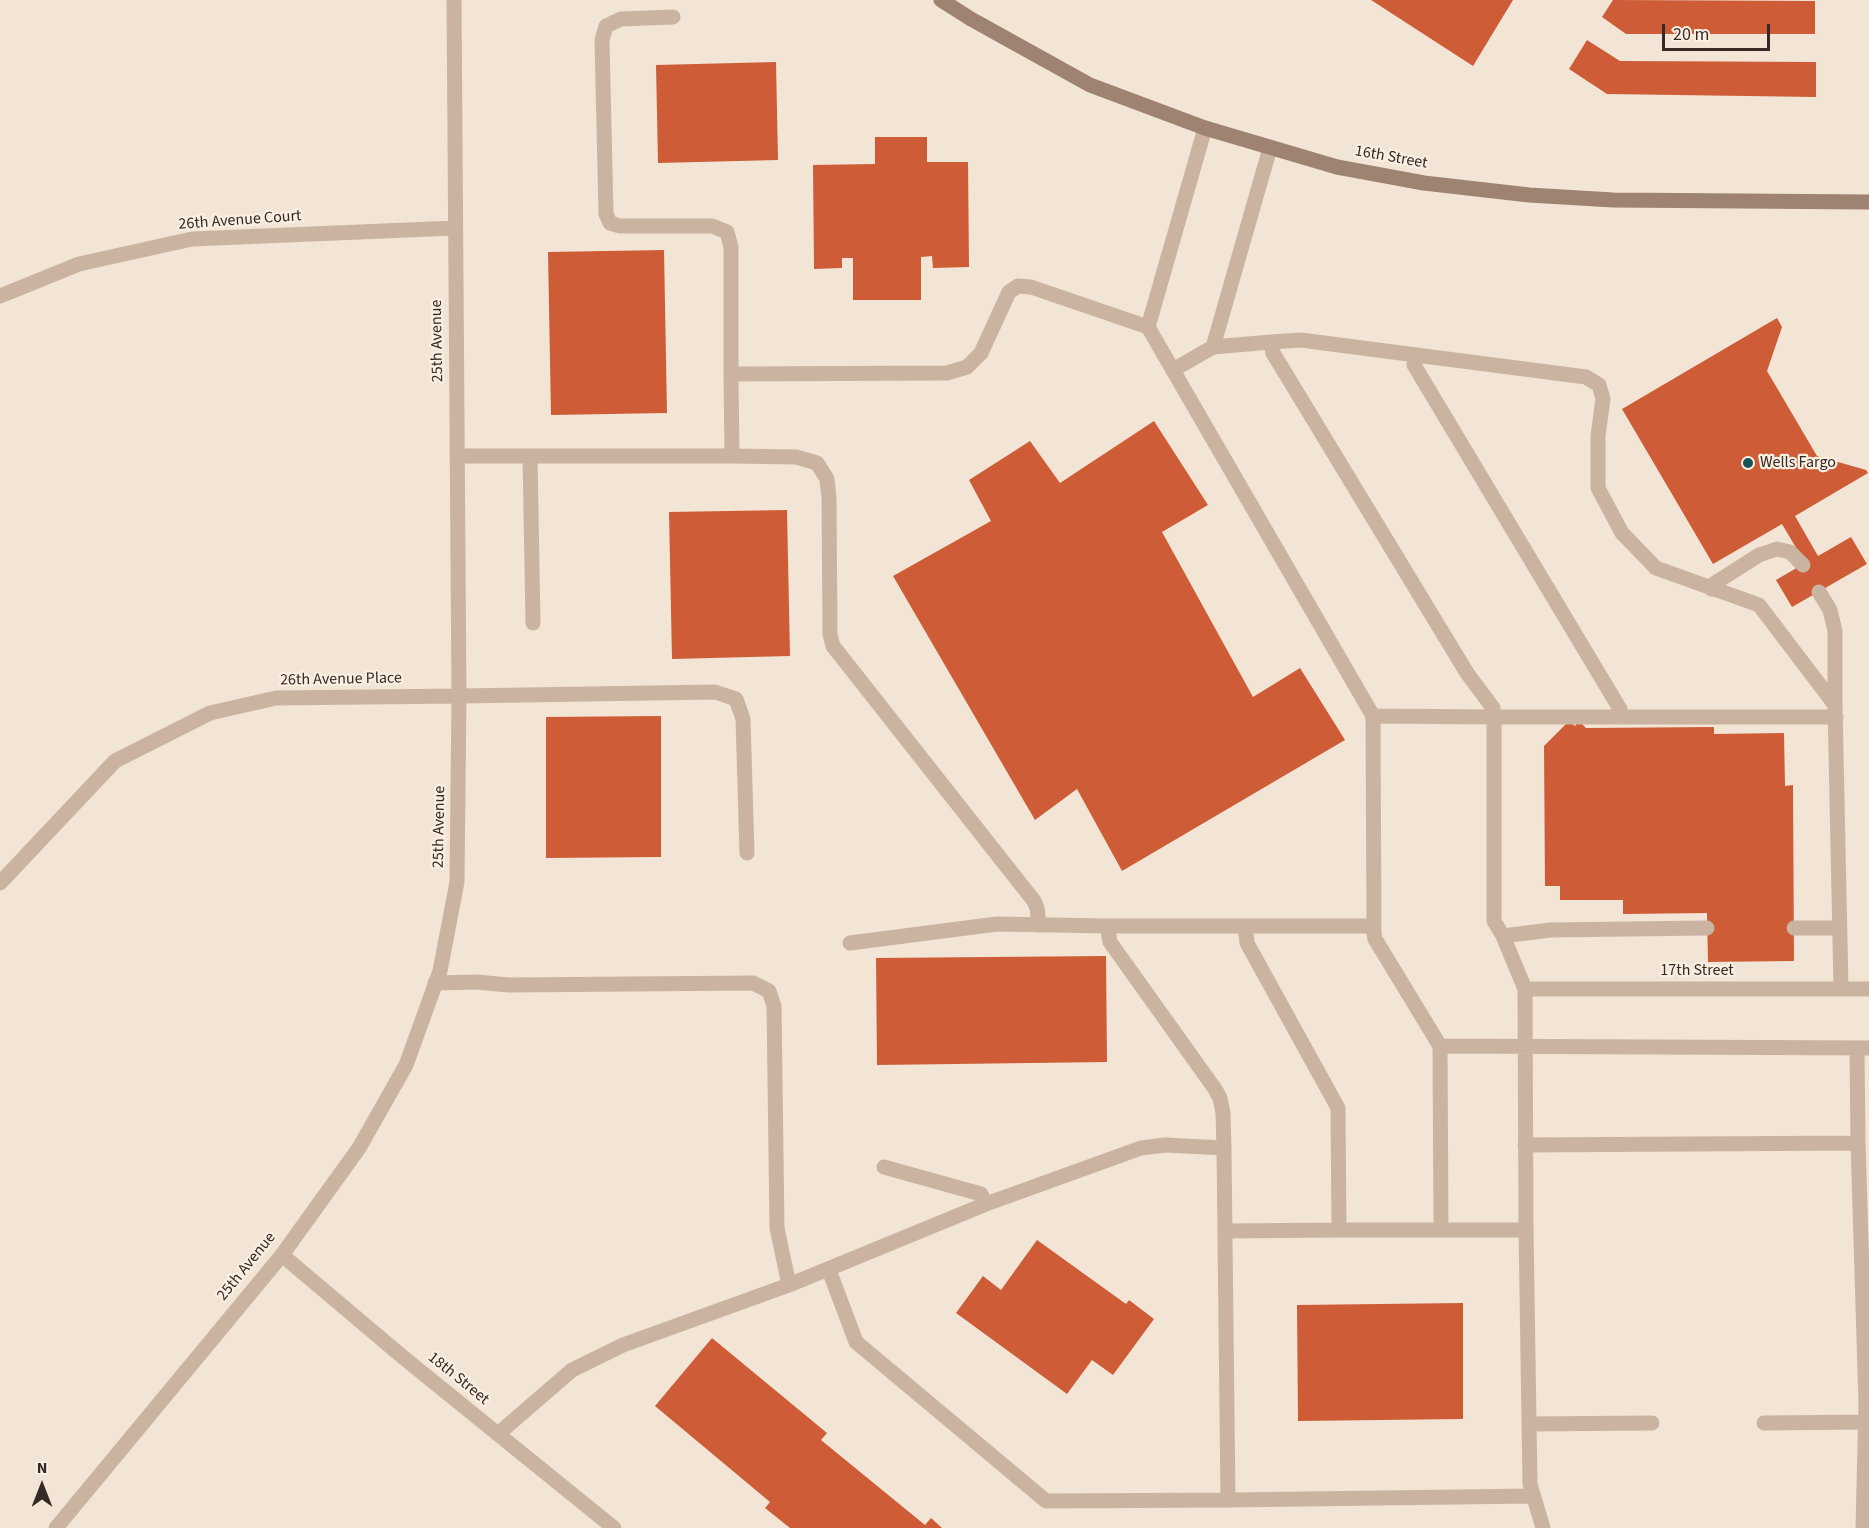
<!DOCTYPE html>
<html>
<head>
<meta charset="utf-8">
<style>
	body { margin:0 }
	#map { position:relative; width:1869px; height:1528px; overflow:hidden; background:#f2e5d5; font-family:"Source Sans 3",sans-serif }
	canvas { display:block }
	.north { position:absolute; left:12px; top:1456px; width:60px; height:60px; -webkit-text-stroke:4px #faefe1; paint-order:stroke; rotate:0deg; font-size:16px; font-weight:700; line-height:24px; text-align:center; color:#342924 }
	.north::after { content:''; display:block; margin:auto; width:21px; height:27px; background:#342924; clip-path:polygon(50% 0,100% 100%,50% 72%,0 100%) }
	.scale { position:absolute; left:1662px; top:24px; width:108px; height:27px; box-sizing:border-box; border:3px solid #342924; border-top:0; padding-left:8px; font-size:18px; line-height:21px; white-space:nowrap; color:#342924; -webkit-text-stroke:4px #faefe1; paint-order:stroke }
</style>
</head>
<body>
<div id="map">
<canvas width="1869" height="1528"></canvas>
<div class="north">N</div>
<div class="scale">20 m</div>
</div>
<script>
const ctx = document.querySelector('canvas').getContext('2d');
ctx.lineJoin = 'round';
function paint(path, color) { ctx.fillStyle = color; ctx.fill(path, 'evenodd'); }
const shape = rows => new Path2D(rows.map(r => 'M' + r).join(''));
function strokePath(path, color, width, dash) { ctx.strokeStyle = color; ctx.lineWidth = width; ctx.lineCap = dash ? 'butt' : 'round'; ctx.setLineDash(dash || []); ctx.stroke(path); }
function label(font, color, halo, rows, align = 'center') {
  ctx.font = font + ' "Source Sans 3",sans-serif'; ctx.lineWidth = 4.5; ctx.setLineDash([]); ctx.textBaseline = 'middle'; ctx.strokeStyle = halo; ctx.fillStyle = color; for (const [text, x, y, turn = 0] of rows) {
    ctx.save(); ctx.translate(x, y); ctx.rotate((+turn || 0) * Math.PI / 180); ctx.textAlign = isNaN(turn) ? turn : align; if (halo) ctx.strokeText(text, 0, 0); ctx.fillText(text, 0, 0); ctx.restore();
  }
}
const building = shape([
	[1371,0,1513,0,1473,66],
	[1613,0,1815,1,1815,34,1626,34,1602,17],
	[1587,40,1620,61,1816,62,1816,97,1607,94,1569,69],
	[776,62,778,160,658,163,656,65],
	[875,137,927,137,927,162,968,162,969,267,933,268,932,256,921,257,921,300,853,300,853,258,842,258,842,268,814,269,813,165,875,164],
	[664,250,667,413,551,415,548,252],
	[1777,318,1782,327,1767,371,1817,456,1866,470,1868,473,1795,516,1818,556,1851,537,1867,564,1792,607,1776,580,1805,563,1782,524,1713,564,1622,409],
	[1154,421,1208,505,1162,532,1253,697,1300,668,1345,740,1122,871,1077,789,1035,820,893,576,991,521,969,480,1030,441,1060,483],
	[787,510,790,656,672,659,669,512],
	[661,716,661,857,546,858,546,717],
	[1569,721,1575,726,1579,721,1586,728,1714,727,1714,734,1784,733,1785,786,1793,785,1794,961,1708,962,1707,913,1623,914,1623,900,1560,900,1560,886,1545,886,1544,746],
	[1106,956,1107,1062,877,1065,876,958],
	[1037,1240,1126,1304,1129,1300,1154,1319,1113,1375,1092,1360,1067,1394,956,1313,983,1276,1001,1290],
	[1463,1303,1463,1419,1298,1421,1297,1305],
	[712,1338,827,1433,821,1440,925,1525,931,1518,942,1528,790,1528,765,1508,770,1502,655,1406]
]);
const service = shape([
	[673,17,621,19,606,26,602,40,606,214,610,223,620,226,712,226,727,232,731,247,731,374],
	[1148,327,1205,128],
	[1271,342,1301,340,1416,355,1586,377,1599,385,1603,399,1598,436,1598,488,1622,533,1656,568,1759,605,1835,705,1841,989],
	[1213,347,1270,148],
	[1416,355,1414,365,1620,709,1622,717],
	[1173,370,1213,347,1271,342,1273,353,1467,673,1493,708,1494,717,1836,717],
	[457,456,732,456,731,374,947,373,967,367,981,353,1009,292,1018,286,1031,287,1148,327,1373,716,1374,933,1375,939,1440,1046,1441,1230,1526,1230,1530,1484,1543,1528],
	[530,456,533,623],
	[732,456,796,457,817,463,827,479,829,498,830,634,833,646,1034,901,1037,908,1039,925],
	[1711,589,1712,585,1759,555,1777,549,1790,552,1803,565],
	[1819,592,1830,610,1835,631,1835,705],
	[459,696,715,692,736,699,743,719,747,853],
	[1373,716,1494,717,1494,921,1503,936,1525,989,1526,1230],
	[1107,926,1374,926],
	[1245,926,1247,943,1338,1108,1339,1230,1441,1230],
	[1794,928,1839,928],
	[1503,936,1550,930,1707,928],
	[850,943,997,924,1107,926,1110,942,1215,1089,1220,1098,1223,1113,1224,1148],
	[435,983,476,982,509,985,753,983,769,991,774,1006,777,1228,789,1285],
	[1525,989,1869,989],
	[1440,1046,1869,1048],
	[1857,1048,1858,1143],
	[1525,1145,1858,1143,1866,1404,1863,1528],
	[884,1167,981,1194,986,1204],
	[1225,1231,1339,1230],
	[829,1270,856,1342,1046,1501,1228,1500],
	[1764,1423,1865,1422],
	[1529,1424,1652,1423],
	[498,1434,572,1370,623,1345,789,1285,986,1204,1141,1148,1165,1145,1224,1148,1228,1500,1533,1496]
]);
const minor = shape([
	[0,296,79,264,192,239,455,228],
	[0,883,115,761,210,713,276,698,459,696],
	[282,1255,404,1358,614,1528],
	[56,1528,282,1255,359,1148,406,1065,440,971,457,882,459,696,454,0]
]);
const secondary = shape([
	[941,0,971,19,1090,85,1205,128,1337,167,1424,183,1529,195,1613,200,1869,202]
]);
const markers = [
	[1748,463,6,"#185358"]
];
const streetNames = [
	["16th Street",1391,158,10],
	["26th Avenue Court",240,221,-4],
	["25th Avenue",438,341,-91],
	["26th Avenue Place",341,680,-1],
	["25th Avenue",440,827,-89],
	["17th Street",1697,971],
	["25th Avenue",247,1267,-51],
	["18th Street",458,1379,39]
];
const poiNames = [
	["Wells Fargo",1760,463]
];
paint(building, '#ce5c37');
strokePath(service, '#cab4a1', 15);
strokePath(minor, '#cab4a1', 15);
strokePath(secondary, '#9e8272', 15);
for (const [x, y, r, color] of markers) { const dot = new Path2D(); dot.arc(x, y, r, 0, 2 * Math.PI); ctx.fillStyle = color; ctx.fill(dot); strokePath(dot, '#faefe1', 2); }
label('16px', '#342924', '#faefe1', streetNames);
label('16px', '#342924', '#faefe1', poiNames, 'left');
</script>
</body>
</html>
